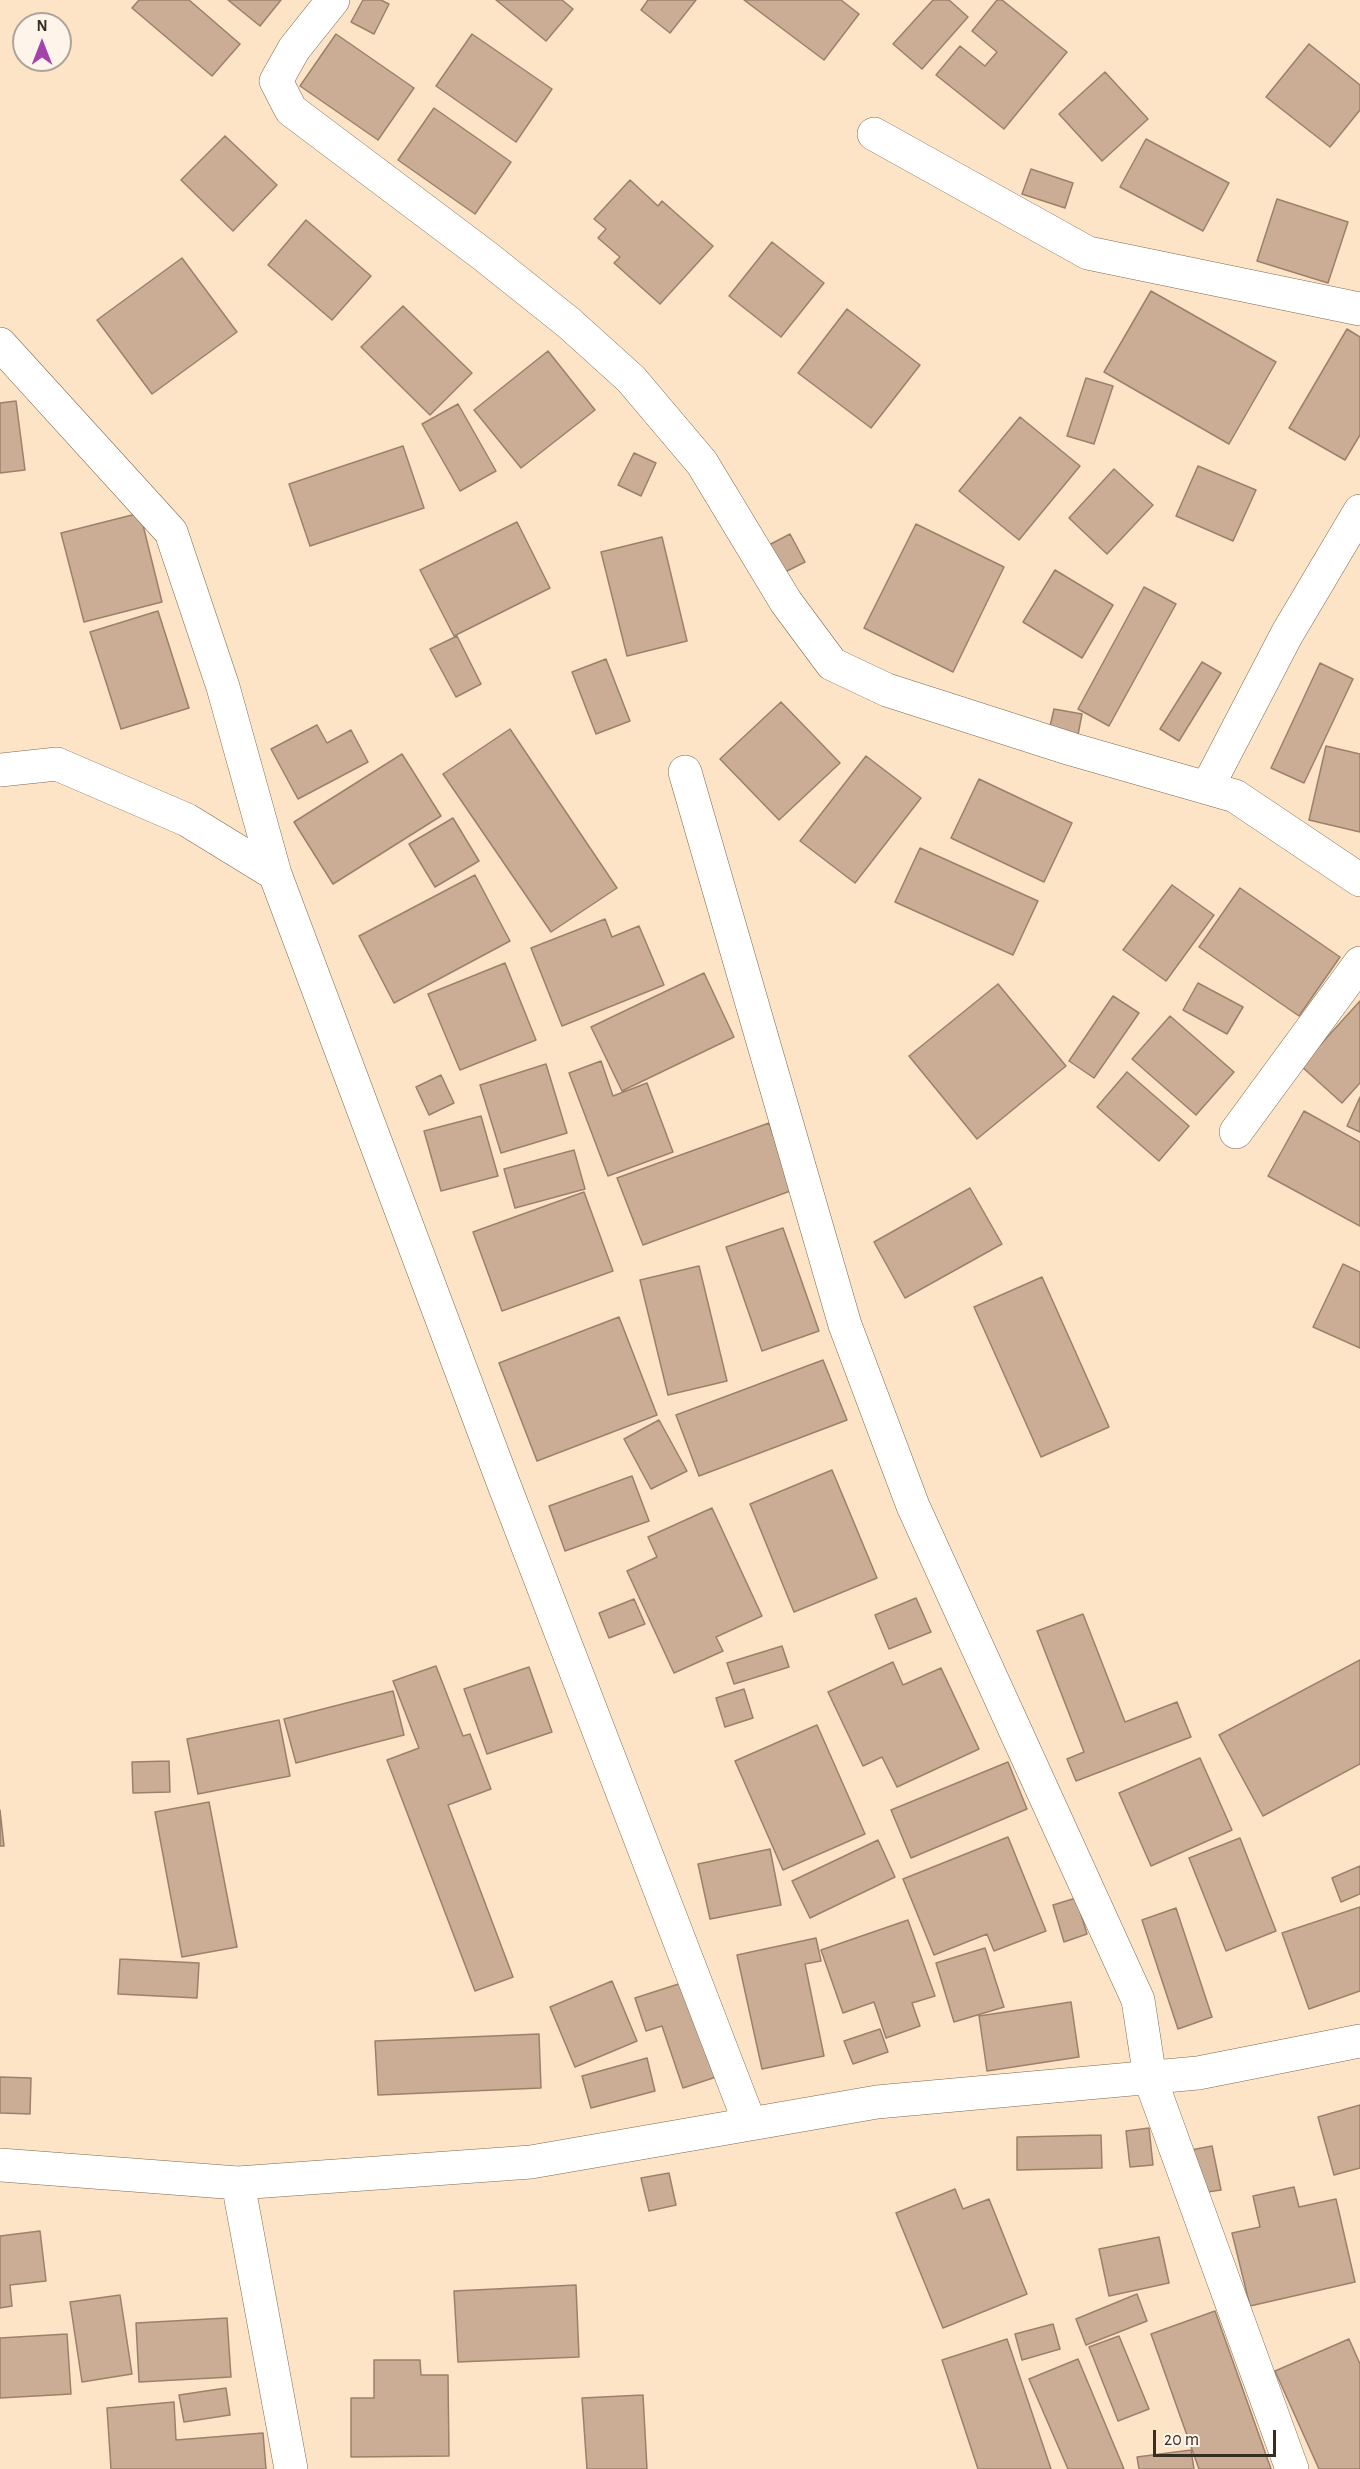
<!DOCTYPE html>
<html>
<head>
<meta charset="utf-8">
<style>
	body { margin:0 }
	#map { position:relative; width:1360px; height:2469px; overflow:hidden; background:#fde4c7; font-family:"Alegreya Sans",sans-serif }
	canvas { display:block }
	.north { position:absolute; left:12px; top:12px; width:60px; height:60px; box-sizing:border-box; background:#fef4e9; border:2px solid #aea59a; border-radius:50%; rotate:0deg; font-size:16px; font-weight:700; line-height:24px; text-align:center; color:#372e23 }
	.north::after { content:''; display:block; margin:auto; width:21px; height:27px; background:#a343ab; clip-path:polygon(50% 0,100% 100%,50% 72%,0 100%) }
	.scale { position:absolute; left:1153px; top:2430px; width:123px; height:27px; box-sizing:border-box; border:3px solid #372e23; border-top:0; padding-left:8px; font-size:18px; line-height:21px; white-space:nowrap; color:#372e23; -webkit-text-stroke:4px #fef4e9; paint-order:stroke }
</style>
</head>
<body>
<div id="map">
<canvas width="1360" height="2469"></canvas>
<div class="north">N</div>
<div class="scale">20 m</div>
</div>
<script>
const ctx = document.querySelector('canvas').getContext('2d');
ctx.lineJoin = 'round';
function paint(path, color) { ctx.fillStyle = color; ctx.fill(path, 'evenodd'); }
const shape = rows => new Path2D(rows.map(r => 'M' + r).join(''));
function strokePath(path, color, width, dash) { ctx.strokeStyle = color; ctx.lineWidth = width; ctx.lineCap = dash ? 'butt' : 'round'; ctx.setLineDash(dash || []); ctx.stroke(path); }
const building = shape([
	[139,0,189,0,240,44,212,76,132,8,139,0],
	[228,0,281,0,260,26,228,0],
	[363,0,381,0,389,4,374,34,351,22,363,0],
	[496,0,562,0,573,9,546,41,496,0],
	[648,0,696,0,670,33,641,10,648,0],
	[744,0,841,0,859,14,824,60,744,0],
	[933,0,949,0,968,17,922,69,893,44,933,0],
	[997,0,1002,0,1067,52,1004,129,936,75,960,46,985,66,997,52,972,31,997,0],
	[336,34,414,88,378,140,300,86,336,34],
	[472,34,552,89,516,142,436,86,472,34],
	[1309,44,1360,85,1360,110,1330,147,1266,97,1309,44],
	[1105,72,1148,119,1102,161,1059,114,1105,72],
	[434,108,511,162,475,214,398,160,434,108],
	[225,136,277,185,233,231,181,180,225,136],
	[1146,139,1229,183,1203,231,1120,187,1146,139],
	[1031,169,1073,183,1065,208,1022,194,1031,169],
	[630,180,658,206,662,201,713,246,660,304,614,263,620,257,598,238,606,229,594,219,630,180],
	[1277,199,1348,222,1328,283,1257,261,1277,199],
	[306,220,371,276,332,320,268,265,306,220],
	[772,242,824,283,781,337,729,296,772,242],
	[182,258,237,332,152,394,97,320,182,258],
	[1151,291,1276,362,1229,444,1104,372,1151,291],
	[403,306,472,373,430,415,361,347,403,306],
	[847,309,920,365,871,428,798,373,847,309],
	[1347,329,1360,337,1360,435,1345,460,1289,428,1347,329],
	[548,351,595,410,521,468,474,410,548,351],
	[1086,378,1113,386,1094,444,1067,436,1086,378],
	[16,401,25,470,0,473,0,403,16,401],
	[458,404,496,471,460,491,422,424,458,404],
	[1020,417,1080,466,1019,540,959,491,1020,417],
	[403,446,424,508,310,546,289,484,403,446],
	[634,453,656,463,641,496,618,485,634,453],
	[1198,466,1256,490,1233,541,1176,516,1198,466],
	[1114,469,1153,505,1107,554,1069,518,1114,469],
	[140,513,162,602,84,622,61,533,140,513],
	[517,522,550,588,454,636,420,570,517,522],
	[916,524,1004,567,953,672,864,628,916,524],
	[790,534,805,562,781,574,767,546,790,534],
	[662,537,687,641,627,656,601,552,662,537],
	[1055,570,1113,605,1082,658,1023,622,1055,570],
	[1144,587,1176,604,1109,726,1078,709,1144,587],
	[158,611,189,708,121,729,90,632,158,611],
	[457,636,481,684,456,697,430,649,457,636],
	[606,659,630,721,596,734,572,672,606,659],
	[1202,662,1221,673,1179,741,1160,729,1202,662],
	[1320,663,1353,679,1304,783,1271,768,1320,663],
	[781,702,840,763,779,820,720,759,781,702],
	[1054,709,1082,714,1077,740,1048,735,1054,709],
	[317,725,327,743,351,730,368,762,298,799,271,749,317,725],
	[510,729,617,888,551,932,443,774,510,729],
	[1326,746,1360,754,1360,832,1309,820,1326,746],
	[402,754,441,816,333,884,294,822,402,754],
	[866,756,921,798,855,883,800,841,866,756],
	[979,779,1072,823,1044,882,951,838,979,779],
	[453,818,479,861,435,887,409,844,453,818],
	[920,848,1038,901,1013,955,895,902,920,848],
	[475,875,510,941,394,1003,359,936,475,875],
	[1172,885,1214,915,1166,981,1123,950,1172,885],
	[1240,888,1340,957,1299,1016,1199,947,1240,888],
	[605,919,612,937,639,926,664,985,562,1026,531,948,605,919],
	[505,963,536,1040,460,1070,428,994,505,963],
	[704,973,734,1037,622,1091,591,1027,704,973],
	[1198,983,1243,1007,1227,1034,1183,1010,1198,983],
	[998,984,1066,1066,977,1139,909,1056,998,984],
	[1113,996,1139,1013,1094,1078,1069,1061,1113,996],
	[1360,1001,1360,1083,1342,1103,1301,1066,1360,1001],
	[1170,1016,1234,1072,1196,1115,1132,1059,1170,1016],
	[601,1061,613,1096,647,1083,673,1152,608,1176,569,1073,601,1061],
	[546,1064,567,1133,501,1153,480,1085,546,1064],
	[1127,1072,1189,1126,1159,1161,1097,1107,1127,1072],
	[441,1075,454,1103,429,1115,416,1087,441,1075],
	[1360,1097,1360,1132,1347,1126,1360,1097],
	[1304,1111,1360,1142,1360,1226,1268,1176,1304,1111],
	[481,1116,498,1176,441,1191,424,1131,481,1116],
	[769,1123,793,1190,643,1245,617,1178,769,1123],
	[574,1150,585,1189,515,1208,504,1169,574,1150],
	[970,1188,1002,1244,905,1298,874,1242,970,1188],
	[584,1192,613,1271,502,1311,473,1232,584,1192],
	[783,1228,819,1331,762,1351,726,1247,783,1228],
	[1343,1264,1360,1272,1360,1348,1313,1327,1343,1264],
	[699,1266,727,1381,668,1395,640,1280,699,1266],
	[1042,1277,1109,1427,1041,1457,974,1307,1042,1277],
	[619,1317,657,1415,537,1461,499,1363,619,1317],
	[823,1360,847,1420,699,1476,676,1415,823,1360],
	[659,1420,687,1471,651,1489,624,1439,659,1420],
	[832,1470,877,1578,794,1612,750,1504,832,1470],
	[632,1476,649,1521,565,1551,549,1506,632,1476],
	[712,1508,762,1616,716,1637,723,1651,674,1673,627,1571,657,1557,648,1537,712,1508],
	[916,1598,931,1632,889,1649,875,1615,916,1598],
	[634,1599,645,1624,609,1638,599,1613,634,1599],
	[1083,1614,1125,1722,1177,1702,1191,1737,1076,1781,1067,1759,1084,1752,1037,1631,1083,1614],
	[782,1646,789,1667,734,1684,727,1663,782,1646],
	[1360,1660,1360,1764,1263,1816,1219,1735,1360,1660],
	[893,1662,903,1685,941,1668,979,1749,897,1787,882,1757,863,1766,828,1692,893,1662],
	[436,1666,463,1736,470,1734,491,1789,448,1805,513,1977,475,1991,387,1760,419,1748,393,1681,436,1666],
	[529,1667,552,1732,487,1754,464,1689,529,1667],
	[744,1689,753,1718,725,1727,716,1698,744,1689],
	[393,1691,404,1735,296,1763,284,1719,393,1691],
	[279,1720,290,1776,198,1794,187,1739,279,1720],
	[817,1725,865,1834,783,1870,735,1761,817,1725],
	[1200,1758,1232,1830,1151,1866,1119,1793,1200,1758],
	[169,1761,170,1792,133,1793,132,1762,169,1761],
	[1008,1762,1027,1809,911,1858,891,1810,1008,1762],
	[209,1802,237,1947,182,1957,155,1812,209,1802],
	[0,1810,4,1846,0,1846,0,1810],
	[1008,1837,1046,1931,994,1951,987,1934,934,1955,903,1879,1008,1837],
	[1240,1838,1276,1931,1226,1951,1189,1858,1240,1838],
	[878,1840,895,1877,810,1918,792,1881,878,1840],
	[770,1849,781,1905,710,1919,698,1864,770,1849],
	[1360,1866,1360,1894,1341,1902,1332,1878,1360,1866],
	[1076,1898,1087,1934,1064,1942,1053,1905,1076,1898],
	[1360,1907,1360,1991,1309,2009,1282,1933,1360,1907],
	[1176,1908,1212,2017,1178,2029,1142,1920,1176,1908],
	[908,1920,935,1996,912,2003,920,2026,886,2038,874,2002,843,2013,821,1950,908,1920],
	[816,1938,821,1961,805,1964,824,2056,762,2069,737,1955,816,1938],
	[985,1948,1004,2007,954,2022,936,1963,985,1948],
	[120,1959,199,1963,197,1998,118,1994,120,1959],
	[691,1980,722,2075,683,2088,662,2026,646,2031,635,1998,691,1980],
	[612,1981,637,2041,575,2067,550,2007,612,1981],
	[1071,2002,1079,2057,987,2071,979,2016,1071,2002],
	[880,2029,888,2052,853,2064,844,2041,880,2029],
	[539,2034,541,2088,378,2095,375,2041,539,2034],
	[647,2058,655,2091,591,2108,582,2076,647,2058],
	[0,2077,31,2078,30,2114,0,2113,0,2077],
	[1360,2105,1360,2168,1334,2175,1318,2117,1360,2105],
	[1149,2128,1153,2165,1130,2167,1126,2131,1149,2128],
	[1101,2135,1102,2168,1017,2170,1017,2137,1101,2135],
	[1212,2146,1221,2190,1194,2194,1186,2151,1212,2146],
	[669,2173,676,2205,649,2211,641,2178,669,2173],
	[1294,2187,1299,2207,1336,2199,1355,2282,1250,2306,1232,2233,1260,2227,1253,2196,1294,2187],
	[955,2189,963,2209,989,2199,1027,2294,943,2328,896,2213,955,2189],
	[40,2231,46,2281,10,2285,12,2306,0,2308,0,2236,40,2231],
	[1159,2237,1169,2283,1109,2296,1099,2249,1159,2237],
	[576,2285,579,2357,458,2362,454,2291,576,2285],
	[1137,2294,1147,2321,1086,2345,1076,2319,1137,2294],
	[120,2295,132,2374,82,2382,70,2302,120,2295],
	[1215,2311,1271,2469,1199,2469,1151,2334,1215,2311],
	[227,2318,231,2377,139,2382,136,2323,227,2318],
	[1053,2324,1060,2349,1022,2360,1015,2334,1053,2324],
	[67,2334,71,2394,0,2398,0,2338,67,2334],
	[1119,2336,1149,2409,1118,2421,1089,2347,1119,2336],
	[1007,2339,1051,2469,978,2469,942,2360,1007,2339],
	[1349,2339,1360,2364,1360,2469,1319,2469,1275,2371,1349,2339],
	[1078,2359,1124,2469,1068,2469,1029,2379,1078,2359],
	[374,2360,420,2360,421,2375,448,2375,449,2456,351,2457,351,2398,374,2398,374,2360],
	[226,2388,230,2415,184,2422,179,2395,226,2388],
	[643,2395,647,2469,587,2469,582,2398,643,2395],
	[174,2402,176,2440,263,2433,266,2469,111,2469,107,2408,174,2402],
	[1191,2450,1194,2469,1139,2469,1137,2457,1191,2450]
]);
const street = shape([
	[333,0,294,49,276,81,291,110,485,256,569,323,631,379,702,463,786,602,832,664,887,690,1071,749,1235,796,1360,880],
	[874,134,1088,253,1360,309],
	[0,344,171,532,223,687,275,874,503,1482,750,2124],
	[0,770,57,764,187,820,275,874],
	[685,772,845,1325,913,1506,1138,2000,1150,2078,1292,2469],
	[1208,786,1287,634,1360,511],
	[1236,1132,1360,963],
	[0,2165,238,2183,531,2162,877,2102,1198,2073,1360,2041],
	[238,2183,291,2469]
]);
paint(building, '#cbad96');
strokePath(building, '#9d806b', 1.5);
strokePath(street, '#7e684f', 34);
strokePath(street, '#fff', 33);
</script>
</body>
</html>
